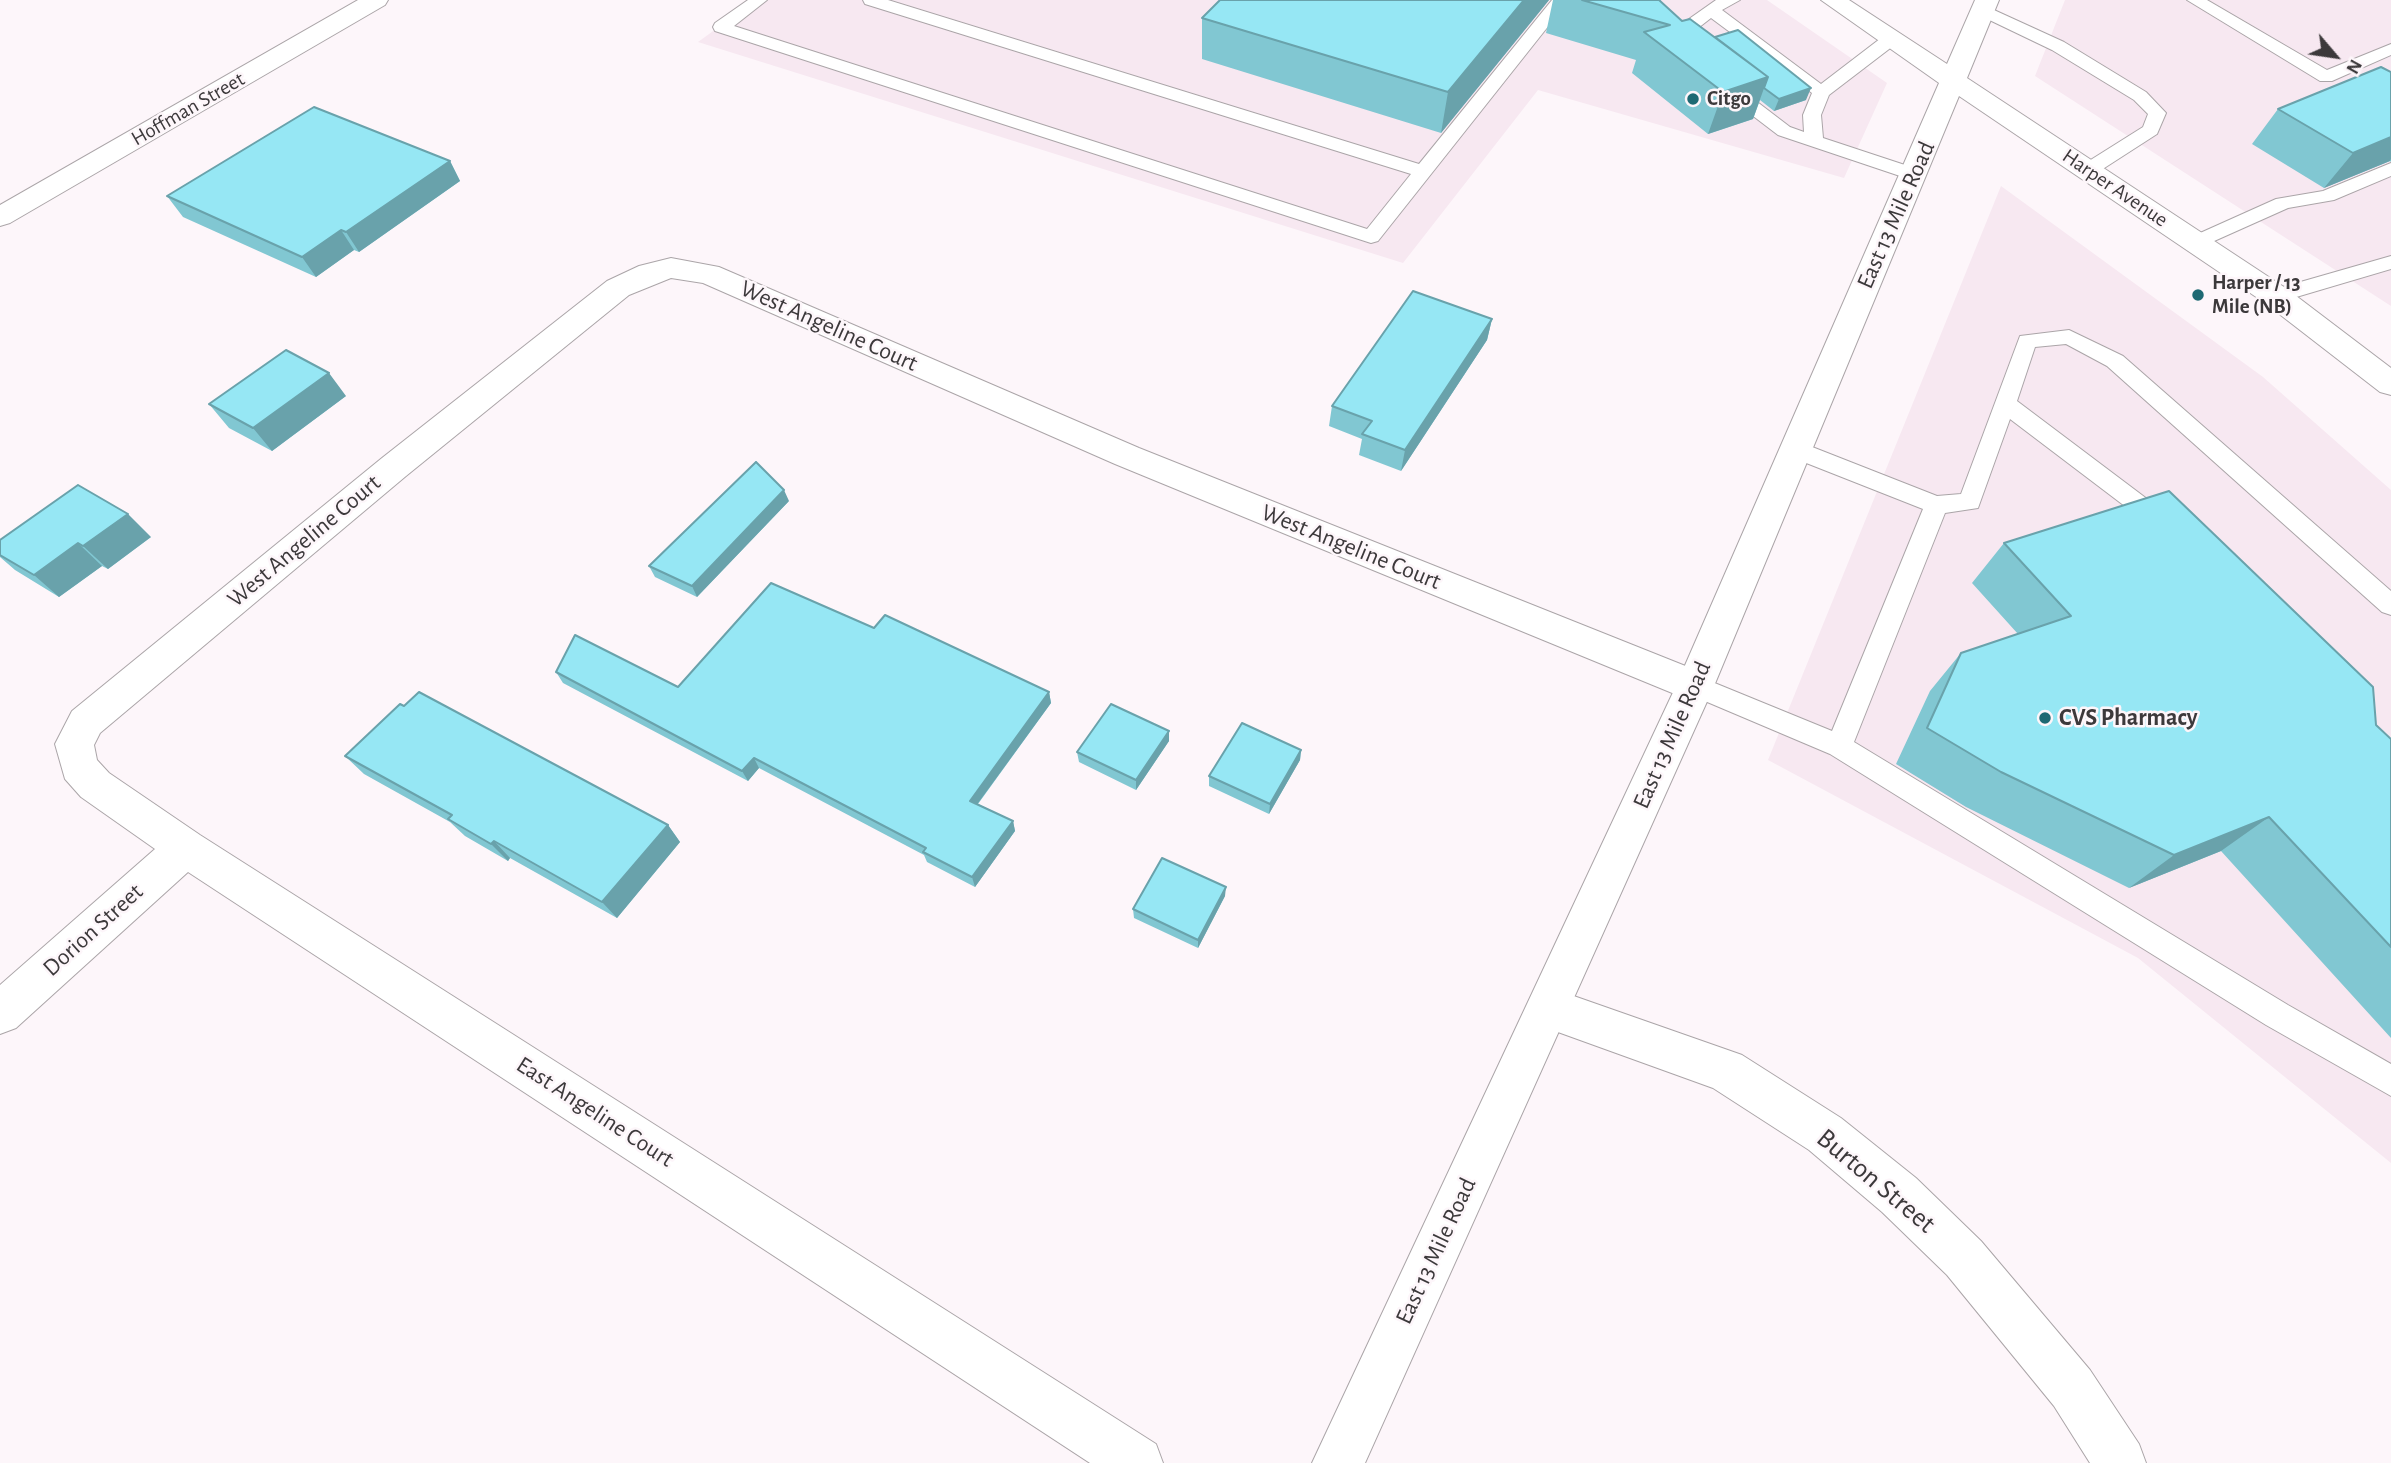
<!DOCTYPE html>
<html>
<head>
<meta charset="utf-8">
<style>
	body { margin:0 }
	#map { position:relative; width:2391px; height:1463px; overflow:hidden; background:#fdf6fa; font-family:"Alegreya Sans",sans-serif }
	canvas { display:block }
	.north { position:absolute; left:2300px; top:21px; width:70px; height:70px; -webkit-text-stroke:5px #fdf6fa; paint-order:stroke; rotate:119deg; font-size:19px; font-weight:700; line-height:28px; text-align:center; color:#3c393b }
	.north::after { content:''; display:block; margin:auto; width:24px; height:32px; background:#3c393b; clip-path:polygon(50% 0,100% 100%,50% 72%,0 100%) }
</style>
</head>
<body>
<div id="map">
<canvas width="2391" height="1463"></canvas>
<div class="north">N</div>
</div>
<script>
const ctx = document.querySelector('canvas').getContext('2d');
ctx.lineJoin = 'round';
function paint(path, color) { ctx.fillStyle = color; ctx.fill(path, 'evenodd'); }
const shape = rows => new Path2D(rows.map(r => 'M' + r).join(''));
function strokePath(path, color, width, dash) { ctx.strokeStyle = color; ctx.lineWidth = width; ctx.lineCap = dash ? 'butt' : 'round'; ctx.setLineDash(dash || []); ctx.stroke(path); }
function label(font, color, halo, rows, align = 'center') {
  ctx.font = font + ' "Alegreya Sans",sans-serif'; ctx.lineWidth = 5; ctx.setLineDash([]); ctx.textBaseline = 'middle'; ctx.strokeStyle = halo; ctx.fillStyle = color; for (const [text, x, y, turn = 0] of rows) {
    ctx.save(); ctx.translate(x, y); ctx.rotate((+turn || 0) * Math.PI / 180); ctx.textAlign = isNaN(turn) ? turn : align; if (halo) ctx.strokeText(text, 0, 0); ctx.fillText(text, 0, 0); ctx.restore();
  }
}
const built = shape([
	[756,0,1767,0,1887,83,1844,178,1538,90,1403,263,698,42],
	[2065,0,2391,0,2391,306,2035,76],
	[2001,186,2263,377,2391,490,2391,1163,2138,958,1768,760]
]);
const lane = shape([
	[748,0,767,0,734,26,1367,229,1411,174,865,4,863,0,888,0,1419,164,1552,0,1569,0,1378,241,1371,243,715,31,713,27,715,23,748,0],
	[1716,0,1740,0,1722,10,1821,84,1885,35,1897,35,1900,39,1897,43,1829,95,1821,115,1823,138,1920,170,1922,174,1920,178,1906,178,1778,135,1723,93,1720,89,1723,85,1735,85,1790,127,1804,132,1803,115,1812,93,1711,18,1693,32,1685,55,1673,55,1670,51,1679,26,1716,0],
	[2187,0,2207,0,2327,70,2391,44,2391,55,2332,81,2320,81,2187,0],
	[1983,5,2064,42,2146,92,2166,113,2157,134,2095,174,2081,174,2079,170,2081,166,2143,127,2148,114,2134,100,2052,50,1977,14,1975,10,1977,6,1983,5],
	[2391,163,2391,176,2334,200,2288,208,2203,246,2196,248,2186,242,2189,238,2276,199,2323,191,2391,163],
	[2391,256,2391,269,2276,303,2266,296,2269,291,2391,256],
	[2069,330,2123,356,2391,591,2391,615,2382,612,2107,366,2066,344,2035,347,2017,401,2171,517,2175,523,2171,529,2163,532,2155,529,2010,419,1978,508,1945,513,1854,742,2288,1005,2391,1064,2391,1096,2266,1025,1830,754,1686,693,1682,686,1686,679,1695,675,1832,731,1923,509,1786,455,1783,449,1786,443,1802,443,1937,496,1961,494,2020,336,2069,330]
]);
const street = shape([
	[358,0,388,0,385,5,10,223,0,226,0,205,358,0],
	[671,258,719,267,1139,448,1708,675,1714,686,1708,697,1695,701,1682,697,1115,464,703,283,671,278,629,295,406,476,100,733,94,745,97,760,109,773,200,835,1156,1444,1163,1463,1090,1463,188,872,16,1028,0,1034,0,985,155,849,81,797,65,779,55,744,72,711,382,458,607,281,639,266,671,258],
	[1548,987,1742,1055,1841,1118,1916,1178,1981,1241,2090,1370,2139,1444,2146,1463,2090,1463,2054,1406,1947,1275,1882,1212,1809,1150,1713,1088,1533,1023,1526,1008,1533,993,1548,987]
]);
const secondary = shape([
	[1821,0,1849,0,1947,64,1975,0,1999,0,1967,78,2287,289,2391,368,2391,395,2380,392,2265,303,1959,96,1714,686,1365,1463,1312,1463,1676,686,1939,83,1821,0]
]);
const wall = shape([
	[1220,0,1549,0,1441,133,1202,59,1202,18],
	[1553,0,1661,0,1660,1,1682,21,1715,37,1806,100,1774,111,1760,100,1753,119,1708,134,1632,73,1636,60,1546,33],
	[2391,72,2391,162,2390,161,2324,188,2252,144,2278,109],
	[450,161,460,181,359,252,354,250,316,277,183,217,167,196],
	[1492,319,1487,340,1401,471,1359,455,1362,439,1329,426,1332,406],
	[346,396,272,451,229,428,209,404],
	[789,501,697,597,655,577,649,566],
	[151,537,108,569,102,566,59,597,15,570,0,557,0,540],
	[2004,543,2376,725,2391,739,2391,1038,2221,851,2129,888,1966,807,1896,764,1930,691,1961,653,2018,634,1972,583],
	[874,628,1049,692,1051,703,978,804,1013,821,1015,831,975,887,927,862,924,855,759,768,748,781,563,683,556,672,678,687],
	[1169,731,1169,741,1136,790,1079,762,1077,752],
	[1301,750,1300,760,1269,814,1209,786,1209,776],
	[345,756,668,825,680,842,617,918,510,858,508,861,465,836,450,822,364,774],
	[1225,896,1198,948,1134,918,1133,909]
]);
const shadedWall = shape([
	[1524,0,1549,0,1441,133,1448,92],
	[1768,77,1753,119,1708,134,1723,92],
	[1811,88,1806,100,1774,111,1779,99],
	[2391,137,2391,159,2390,161,2324,188,2353,153],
	[450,161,460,181,359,252,346,232],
	[341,230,354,250,316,277,302,257],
	[1492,319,1487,340,1401,471,1405,450],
	[329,373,346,396,272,451,253,428],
	[784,490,789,501,697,597,692,586],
	[128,514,151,537,108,569,83,546],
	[78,543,102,566,59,597,34,575],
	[1049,692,1051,703,973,810,970,801],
	[1169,731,1169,741,1136,790,1136,780],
	[1301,750,1300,760,1269,814,1270,804],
	[754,758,759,768,748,781,742,771],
	[2269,817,2221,851,2129,888,2174,855],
	[1013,821,1015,831,975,887,972,877],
	[668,825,680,842,617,918,602,902],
	[494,841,510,858,508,861,491,844],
	[1226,887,1225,896,1198,948,1198,940]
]);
const building = shape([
	[1220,0,1524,0,1448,92,1202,18,1220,0],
	[1582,0,1659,0,1682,21,1690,19,1768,77,1723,92,1644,32,1670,25,1582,0],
	[1738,30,1811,88,1779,99,1764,88,1768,77,1715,37,1738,30],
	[2381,67,2391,72,2391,137,2353,153,2278,109,2381,67],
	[314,107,450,161,346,232,341,230,302,257,167,196,314,107],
	[1413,291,1492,319,1405,450,1362,434,1372,421,1332,406,1413,291],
	[286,350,329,373,253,428,209,404,286,350],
	[756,462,784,490,692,586,649,566,756,462],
	[78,485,128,514,83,546,78,543,34,575,0,555,0,540,78,485],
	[2169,491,2373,687,2376,725,2391,739,2391,947,2269,817,2174,855,2001,772,1927,728,1961,653,2071,616,2004,543,2169,491],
	[771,583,874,628,885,615,1049,692,970,801,1013,821,972,877,923,852,926,848,754,758,742,771,556,672,575,635,678,687,771,583],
	[419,692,668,825,602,902,494,841,491,844,448,819,452,815,345,756,400,704,404,706,419,692],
	[1111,704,1169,731,1136,780,1077,752,1111,704],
	[1242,723,1301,750,1270,804,1209,776,1242,723],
	[1162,858,1226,887,1198,940,1133,909,1162,858]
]);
const markers = [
	[1693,99,7,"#1e6973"],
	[2198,295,7,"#1e6973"],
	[2045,718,7,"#1e6973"]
];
const farPoinames = [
	["Citgo",1707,99],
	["Harper / 13",2212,283],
	["Mile (NB)",2212,307]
];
const farStreetnames = [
	["Hoffman Street",188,109,-30],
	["Harper Avenue",2115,188,34]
];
const streetNames = [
	["East 13 Mile Road",1896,215,-66],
	["West Angeline Court",829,326,24],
	["West Angeline Court",304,541,-40],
	["West Angeline Court",1351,547,22],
	["East 13 Mile Road",1672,735,-66],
	["Dorion Street",93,930,-42],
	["East Angeline Court",595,1112,33],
	["East 13 Mile Road",1436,1251,-65]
];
const poiNames = [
	["CVS Pharmacy",2059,718]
];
const nearStreetnames = [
	["Burton Street",1876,1181,40]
];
paint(built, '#f7e8f1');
strokePath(lane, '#aba5a8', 2);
strokePath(street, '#aba5a8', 2);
strokePath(secondary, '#aba5a8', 2);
paint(lane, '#fff');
paint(street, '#fff');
paint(secondary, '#fff');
paint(wall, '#81c7d2');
paint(shadedWall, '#69a2ab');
paint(building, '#96e7f4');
strokePath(building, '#69a2ab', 2);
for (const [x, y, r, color] of markers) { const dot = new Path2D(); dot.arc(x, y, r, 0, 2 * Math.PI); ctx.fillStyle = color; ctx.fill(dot); strokePath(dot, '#fdf6fa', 2.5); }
label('bold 21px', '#3c393b', '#fdf6fa', farPoinames, 'left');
label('21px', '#3c393b', '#fdf6fa', farStreetnames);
label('24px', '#3c393b', '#fdf6fa', streetNames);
label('bold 24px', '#3c393b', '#fdf6fa', poiNames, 'left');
label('28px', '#3c393b', '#fdf6fa', nearStreetnames);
</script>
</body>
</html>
